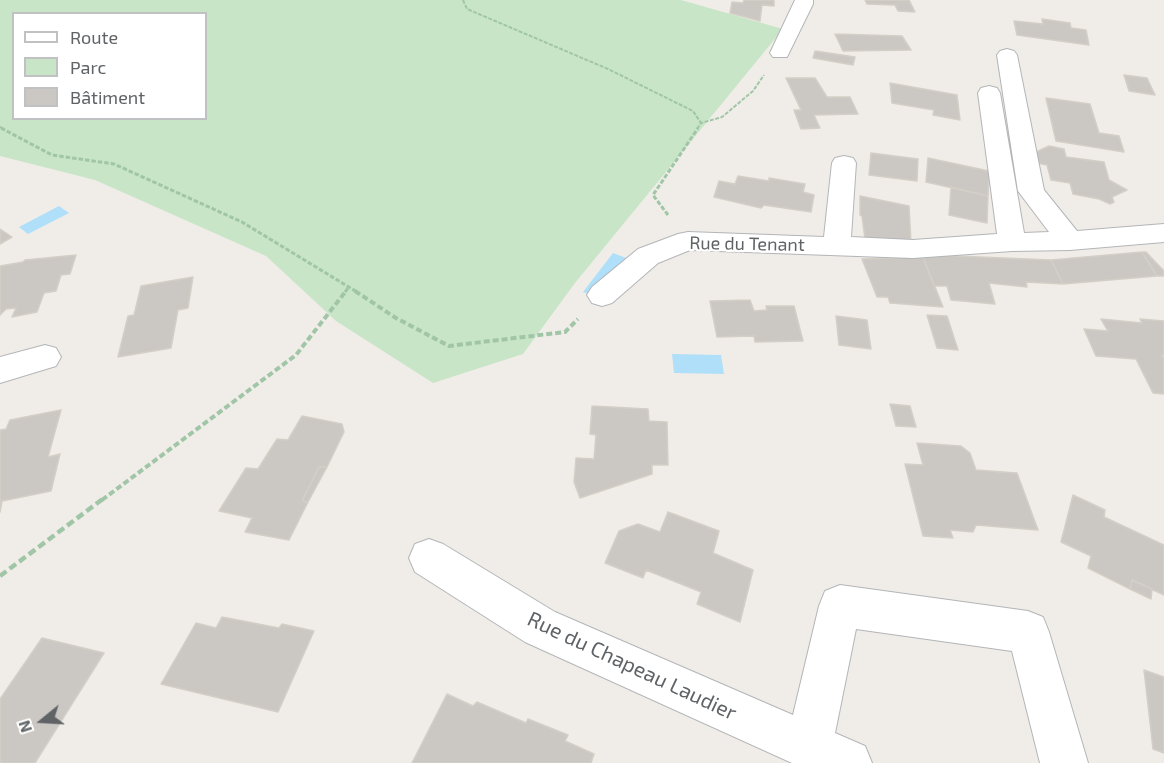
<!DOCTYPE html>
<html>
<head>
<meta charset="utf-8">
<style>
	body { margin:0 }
	#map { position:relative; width:1164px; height:763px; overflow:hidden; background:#f0ede8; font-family:"Exo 2",sans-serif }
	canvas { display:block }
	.legend { position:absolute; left:12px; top:12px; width:195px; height:108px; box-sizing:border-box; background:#fff; border:2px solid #bfc1c2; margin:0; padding:8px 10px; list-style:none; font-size:18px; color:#5f6366 }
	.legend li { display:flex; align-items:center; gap:12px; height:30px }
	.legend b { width:30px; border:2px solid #bfc1c2 }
	.north { position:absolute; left:12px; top:691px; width:60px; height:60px; -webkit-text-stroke:4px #fff; paint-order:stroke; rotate:252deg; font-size:16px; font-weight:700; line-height:24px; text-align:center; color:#5f6366 }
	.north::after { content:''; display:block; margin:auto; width:21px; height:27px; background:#5f6366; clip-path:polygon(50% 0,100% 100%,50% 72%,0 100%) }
</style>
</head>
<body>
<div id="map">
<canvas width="1164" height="763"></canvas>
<ul class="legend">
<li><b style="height:8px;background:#fff"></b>Route</li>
<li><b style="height:16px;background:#c9e5c7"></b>Parc</li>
<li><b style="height:16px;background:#cbc8c4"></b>Bâtiment</li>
</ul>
<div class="north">N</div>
</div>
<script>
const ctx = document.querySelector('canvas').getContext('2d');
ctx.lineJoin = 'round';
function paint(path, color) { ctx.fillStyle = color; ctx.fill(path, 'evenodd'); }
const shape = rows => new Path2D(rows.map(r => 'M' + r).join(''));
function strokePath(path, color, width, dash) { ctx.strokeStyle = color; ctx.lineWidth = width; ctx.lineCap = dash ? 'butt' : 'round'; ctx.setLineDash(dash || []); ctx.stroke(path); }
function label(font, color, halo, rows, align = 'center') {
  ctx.font = font + ' "Exo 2",sans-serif'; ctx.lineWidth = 4.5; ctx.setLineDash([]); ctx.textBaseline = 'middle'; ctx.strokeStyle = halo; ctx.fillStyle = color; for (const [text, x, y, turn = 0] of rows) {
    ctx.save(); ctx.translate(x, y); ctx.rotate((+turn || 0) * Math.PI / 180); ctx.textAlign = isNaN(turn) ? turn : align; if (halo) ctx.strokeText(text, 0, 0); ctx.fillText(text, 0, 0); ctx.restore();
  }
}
const green = shape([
	[0,0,681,0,783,29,575,283,523,354,433,383,336,321,266,256,95,180,0,156],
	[14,14,206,14,206,118,14,118]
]);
const water = shape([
	[59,206,69,213,28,234,19,227],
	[613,253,642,264,614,303,583,292],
	[672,354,721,355,724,374,674,373]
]);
const building = shape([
	[744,0,774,0,774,6,762,5,760,21,730,13,732,2,743,3,744,0],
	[865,0,909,0,915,12,898,11,895,5,867,4,865,0],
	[1042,19,1070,23,1071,28,1086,30,1089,45,1017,35,1014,21,1043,24,1042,19],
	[835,34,902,36,911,50,843,51,835,34],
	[815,51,855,57,853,65,813,58,815,51],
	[1124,75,1147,78,1155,95,1129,91,1124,75],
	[786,78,815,78,827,97,850,97,858,114,814,115,820,128,801,129,794,110,801,110,786,78],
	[890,83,957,95,960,120,933,115,934,110,892,103,890,83],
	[1046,98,1090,104,1099,133,1119,136,1124,152,1056,141,1046,98],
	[1049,146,1064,149,1066,157,1104,162,1109,180,1127,190,1112,197,1114,202,1110,204,1099,199,1073,194,1070,183,1051,180,1047,165,1031,162,1030,155,1049,146],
	[871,153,918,159,917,181,869,175,871,153],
	[928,158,989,171,988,196,926,182,928,158],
	[738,176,769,181,769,178,805,184,803,192,814,195,811,212,764,205,761,208,714,197,719,181,735,184,738,176],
	[951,187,988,196,987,223,949,215,951,187],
	[860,196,909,206,911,243,865,239,862,216,860,215,860,196],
	[0,229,12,237,0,244,0,229],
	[1142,252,1157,276,1063,284,1051,260,1142,252],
	[1142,252,1146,252,1164,271,1164,276,1157,276,1142,252],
	[76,255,70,274,61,275,56,291,44,293,37,312,12,317,16,308,6,309,0,315,0,266,23,262,25,260,76,255],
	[933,255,1051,260,1063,284,1026,282,1027,287,989,283,995,304,951,300,947,286,934,286,923,257,933,255],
	[923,257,943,307,890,303,888,297,877,297,862,259,923,257],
	[193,277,188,308,178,310,171,348,118,357,128,316,134,315,141,286,193,277],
	[750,300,754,311,767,310,766,306,794,306,803,341,755,342,754,336,717,337,710,301,750,300],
	[927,315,947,316,958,350,937,348,927,315],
	[836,316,867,320,871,349,839,345,836,316],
	[1101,319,1142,323,1140,319,1164,321,1164,355,1162,355,1164,359,1164,394,1153,393,1136,359,1096,356,1084,329,1108,331,1101,319],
	[890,404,910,406,916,427,896,426,890,404],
	[592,406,648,409,649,421,667,422,668,465,652,465,652,474,580,498,574,482,576,458,594,459,596,435,590,434,592,406],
	[61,410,48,457,60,454,51,491,2,501,0,512,0,430,6,429,10,420,61,410],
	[302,416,342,424,344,432,327,467,319,467,302,501,308,502,289,540,245,532,252,518,219,511,246,468,258,469,277,439,288,440,302,416],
	[917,443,961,446,970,453,976,470,1017,473,1038,530,976,525,973,532,950,530,953,538,923,536,905,464,923,465,917,443],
	[319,467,327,467,308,502,302,501,319,467],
	[1073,495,1105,510,1104,517,1164,545,1164,595,1132,580,1130,589,1088,568,1091,556,1061,542,1073,495],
	[668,512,719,531,713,553,753,570,740,622,697,604,701,592,646,570,643,578,605,563,619,531,638,524,660,532,668,512],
	[1132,580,1152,589,1151,599,1130,589,1132,580],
	[222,617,279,628,282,624,314,631,278,712,161,684,196,623,216,628,222,617],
	[42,638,104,653,35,763,0,763,0,699,42,638],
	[1144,670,1164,677,1164,753,1153,749,1144,670],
	[447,694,473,706,477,702,526,723,528,719,568,735,565,741,594,754,591,763,412,763,447,694]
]);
const pathFar3 = shape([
	[463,0,467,9,608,69,693,111,701,123],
	[0,127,4,129],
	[697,129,701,123,722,117,753,91,764,75]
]);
const pathFar2 = shape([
	[1,128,52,155,114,164,242,222,357,292],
	[668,215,653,195,698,128],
	[345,292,349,287]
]);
const pathFar1 = shape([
	[355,291,396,318,449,346,565,332,578,319],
	[102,500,296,355,346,291]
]);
const path = shape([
	[0,576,104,498]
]);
const minor = shape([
	[795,0,813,0,813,4,787,57,773,57,770,53,795,0],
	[1007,49,1014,51,1017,55,1044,190,1077,231,1164,224,1164,242,1070,250,1012,251,913,258,690,250,658,263,612,303,602,306,592,303,587,295,592,287,638,249,678,234,688,232,824,237,832,163,835,158,844,156,853,158,856,163,851,237,913,240,997,234,978,93,981,88,989,86,997,88,1000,93,1024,233,1049,232,1018,191,997,55,1000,51,1007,49],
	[45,345,56,348,61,357,56,366,0,383,0,357,45,345],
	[429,539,443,544,555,612,793,715,819,606,825,591,840,585,1028,611,1043,617,1049,632,1088,763,1040,763,1012,651,856,629,835,733,865,746,872,763,792,763,525,642,415,572,409,558,415,544,429,539]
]);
const streetNames = [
	["Rue du Tenant",747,244,1]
];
const nearStreetnames = [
	["Rue du Chapeau Laudier",632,666,25]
];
paint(green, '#c9e5c7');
paint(water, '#afdff9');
paint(building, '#cbc8c4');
strokePath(building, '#d4cfc6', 1.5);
strokePath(minor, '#b3b5b8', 2);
strokePath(pathFar3, '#a0c6a7', 2, [4, 1.5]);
strokePath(pathFar2, '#a0c6a7', 3, [4.5, 2]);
strokePath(pathFar1, '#a0c6a7', 4, [6, 3]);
strokePath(path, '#a0c6a7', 4.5, [8, 4]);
paint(minor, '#fff');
label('18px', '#5f6366', '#fff', streetNames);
label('21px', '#5f6366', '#fff', nearStreetnames);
</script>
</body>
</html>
